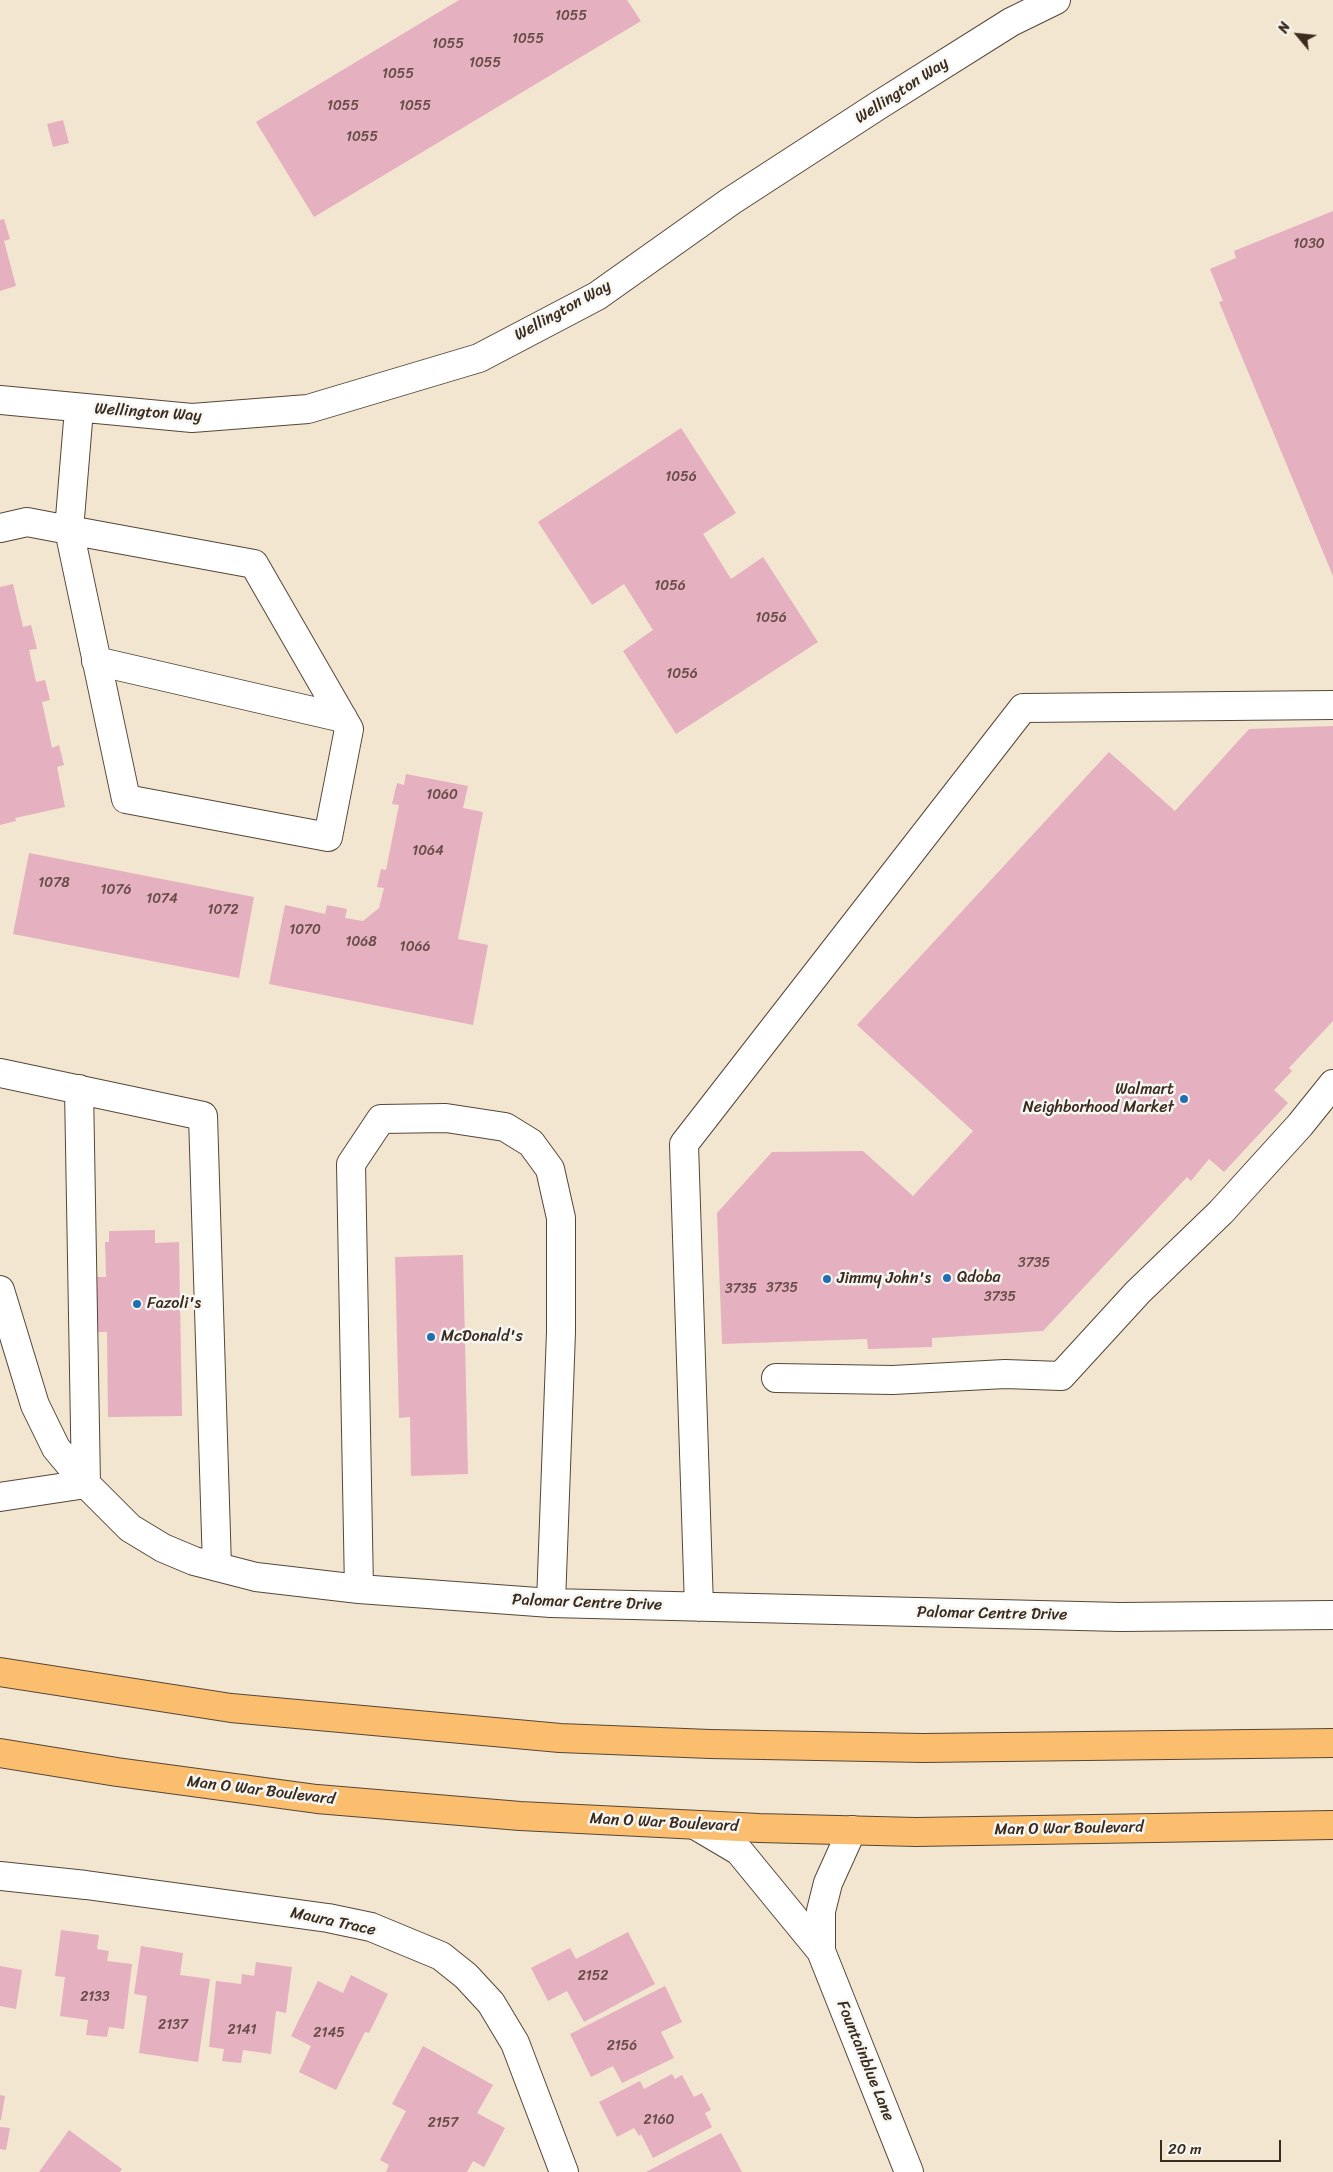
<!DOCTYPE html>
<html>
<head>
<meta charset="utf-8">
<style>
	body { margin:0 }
	#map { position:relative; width:1333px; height:2172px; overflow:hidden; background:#f2e6d0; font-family:Sriracha,sans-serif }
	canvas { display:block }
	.north { position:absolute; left:1273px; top:10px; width:50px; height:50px; -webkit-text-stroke:4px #f6f6f2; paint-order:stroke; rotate:298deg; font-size:14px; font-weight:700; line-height:20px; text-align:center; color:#3b2a1e }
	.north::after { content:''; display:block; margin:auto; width:18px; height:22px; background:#3b2a1e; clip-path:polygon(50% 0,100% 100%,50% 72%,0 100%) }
	.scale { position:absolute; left:1160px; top:2140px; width:121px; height:22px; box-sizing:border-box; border:2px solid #3b2a1e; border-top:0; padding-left:6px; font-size:15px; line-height:18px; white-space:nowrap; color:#3b2a1e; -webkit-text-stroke:4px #f6f6f2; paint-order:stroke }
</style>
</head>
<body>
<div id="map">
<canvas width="1333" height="2172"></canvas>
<div class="north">N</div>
<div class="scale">20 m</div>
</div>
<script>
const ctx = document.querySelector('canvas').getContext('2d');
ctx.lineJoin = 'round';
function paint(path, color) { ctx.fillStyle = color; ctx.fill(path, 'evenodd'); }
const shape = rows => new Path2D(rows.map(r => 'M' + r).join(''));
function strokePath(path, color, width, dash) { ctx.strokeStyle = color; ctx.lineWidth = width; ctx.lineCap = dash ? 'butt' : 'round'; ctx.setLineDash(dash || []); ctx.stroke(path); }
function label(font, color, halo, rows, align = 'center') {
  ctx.font = font + ' Sriracha,sans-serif'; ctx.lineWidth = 5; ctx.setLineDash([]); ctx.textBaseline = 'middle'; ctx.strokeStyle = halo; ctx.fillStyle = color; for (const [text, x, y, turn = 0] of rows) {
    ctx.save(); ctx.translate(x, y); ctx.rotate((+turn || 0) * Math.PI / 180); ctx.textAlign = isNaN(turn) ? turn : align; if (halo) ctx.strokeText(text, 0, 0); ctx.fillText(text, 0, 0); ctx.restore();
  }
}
const building = shape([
	[459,0,627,0,641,21,314,217,256,122],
	[63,120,69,143,53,147,47,124],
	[1333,211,1333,576,1219,302,1223,301,1210,269,1236,258,1234,251],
	[4,219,10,239,4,241,16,286,0,291,0,220],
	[681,428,736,513,703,534,731,579,763,557,818,642,676,734,623,651,653,630,624,584,592,605,538,522],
	[13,584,23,627,31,625,37,649,29,650,36,682,45,680,50,700,42,702,52,748,59,745,64,765,57,767,65,807,15,818,16,821,0,825,0,587],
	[1333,726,1333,1021,1289,1068,1292,1071,1274,1090,1288,1103,1224,1172,1209,1159,1191,1181,1187,1177,1043,1331,932,1338,932,1347,868,1349,867,1339,722,1344,717,1213,772,1152,863,1151,913,1196,973,1131,857,1025,1109,752,1175,811,1249,729],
	[406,774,468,786,463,808,483,812,458,939,488,945,473,1025,269,984,285,905,325,914,327,905,347,909,345,918,363,921,379,908,384,888,377,887,381,869,386,870,399,805,392,804,397,783,404,785],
	[29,853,254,897,239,978,13,934],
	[155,1230,155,1243,179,1242,182,1416,108,1417,107,1332,94,1332,94,1277,106,1277,105,1242,109,1242,109,1231],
	[463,1255,468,1474,411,1476,410,1417,399,1418,395,1257],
	[61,1930,99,1935,97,1949,109,1951,107,1961,132,1964,124,2029,109,2027,107,2037,86,2035,88,2020,60,2016,65,1977,55,1976],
	[628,1932,655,1984,584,2022,567,1991,548,2001,531,1968,570,1948,576,1959],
	[141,1946,183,1953,180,1975,210,1979,198,2062,139,2053,147,1996,134,1994],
	[256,1962,292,1967,286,2013,276,2011,271,2054,243,2050,241,2063,222,2061,224,2049,209,2047,216,1981,241,1984,242,1974,254,1976],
	[0,1966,22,1970,16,2009,0,2006],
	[351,1975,388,1994,369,2033,365,2032,336,2090,299,2072,311,2046,291,2036,318,1981,343,1993],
	[665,1986,682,2022,661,2032,674,2058,622,2083,613,2066,591,2077,570,2034],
	[423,2046,493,2085,477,2113,505,2128,484,2167,473,2161,467,2172,386,2172,389,2165,380,2160,406,2111,392,2104],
	[672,2074,675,2079,682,2075,694,2097,702,2093,711,2110,705,2113,712,2127,653,2158,641,2134,639,2136,634,2128,617,2137,599,2102,640,2081,644,2089],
	[0,2095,5,2096,1,2120,0,2120],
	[0,2127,10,2128,6,2150,0,2149],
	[69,2130,122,2169,120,2172,39,2172],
	[721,2133,742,2172,646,2172]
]);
const minor = shape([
	[0,400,192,418,308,409,479,358,597,296,731,201,879,105,1011,22,1056,0],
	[0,528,27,522,69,530,254,564,349,729,328,837,126,799,69,530,79,409],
	[96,661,343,718],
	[0,1073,203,1116,217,1567],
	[0,1290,35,1405,56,1448,86,1484,130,1528,163,1548,194,1561,256,1577,359,1589,551,1603,1120,1617,1333,1615],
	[776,1378,893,1380,1005,1374,1061,1376,1138,1292,1221,1212,1300,1125,1333,1084],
	[0,1497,86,1484,79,1089],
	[359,1589,351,1164,381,1119,446,1118,505,1127,531,1143,550,1169,561,1218,561,1332,551,1603],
	[699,1607,684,1144,1023,708,1333,705],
	[695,1825,739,1851,821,1951,909,2172],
	[0,1876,86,1885,328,1918,371,1927,441,1956,466,1976,491,2003,515,2043,564,2172],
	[821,1951,821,1911,828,1883,852,1830]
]);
const major = shape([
	[0,1672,231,1708,560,1738,710,1744,923,1748,1333,1743],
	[0,1753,117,1772,317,1799,520,1816,759,1828,916,1832,1333,1825]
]);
const markers = [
	[1184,1099,5,"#1f6fb2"],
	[947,1278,5,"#1f6fb2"],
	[827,1279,5,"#1f6fb2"],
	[137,1304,5,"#1f6fb2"],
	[431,1337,5,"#1f6fb2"]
];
const numberNames = [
	["1055",571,16],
	["1055",528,39],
	["1055",448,44],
	["1055",485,63],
	["1055",398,74],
	["1055",343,106],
	["1055",415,106],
	["1055",362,137],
	["1030",1309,244],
	["1056",681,477],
	["1056",670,586],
	["1056",771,618],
	["1056",682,674],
	["1060",442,795],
	["1064",428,851],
	["1078",54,883],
	["1076",116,890],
	["1074",162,899],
	["1072",223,910],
	["1070",305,930],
	["1068",361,942],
	["1066",415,947],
	["3735",1034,1263],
	["3735",782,1288],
	["3735",741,1289],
	["3735",1000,1297],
	["2152",593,1976],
	["2133",95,1997],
	["2137",173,2025],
	["2141",242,2030],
	["2145",329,2033],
	["2156",622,2046],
	["2160",659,2120],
	["2157",443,2123]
];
const streetNames = [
	["Wellington Way",902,91,-33],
	["Wellington Way",563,311,-29],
	["Wellington Way",148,413,4],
	["Palomar Centre Drive",587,1603,2],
	["Palomar Centre Drive",992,1614,1],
	["Man O War Boulevard",261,1791,7],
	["Man O War Boulevard",664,1823,3],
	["Man O War Boulevard",1069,1829,-1],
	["Maura Trace",333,1922,12],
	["Fountainblue Lane",865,2061,68]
];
const poiNames = [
	["Walmart",1174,1090,"right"],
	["Neighborhood Market",1174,1108,"right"],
	["Qdoba",957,1278],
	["Jimmy John's",837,1279],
	["Fazoli's",147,1304],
	["McDonald's",441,1337]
];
paint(building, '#e5b0c0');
strokePath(minor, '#564639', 30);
strokePath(major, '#564639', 30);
strokePath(minor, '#fff', 28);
strokePath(major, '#fabe6e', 28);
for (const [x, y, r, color] of markers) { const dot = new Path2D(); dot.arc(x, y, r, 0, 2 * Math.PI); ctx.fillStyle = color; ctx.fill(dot); strokePath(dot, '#f6f6f2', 2); }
label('14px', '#664c46', null, numberNames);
label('16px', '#3b2a1e', '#f6f6f2', streetNames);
label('16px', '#3b2a1e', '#f6f6f2', poiNames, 'left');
</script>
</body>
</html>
